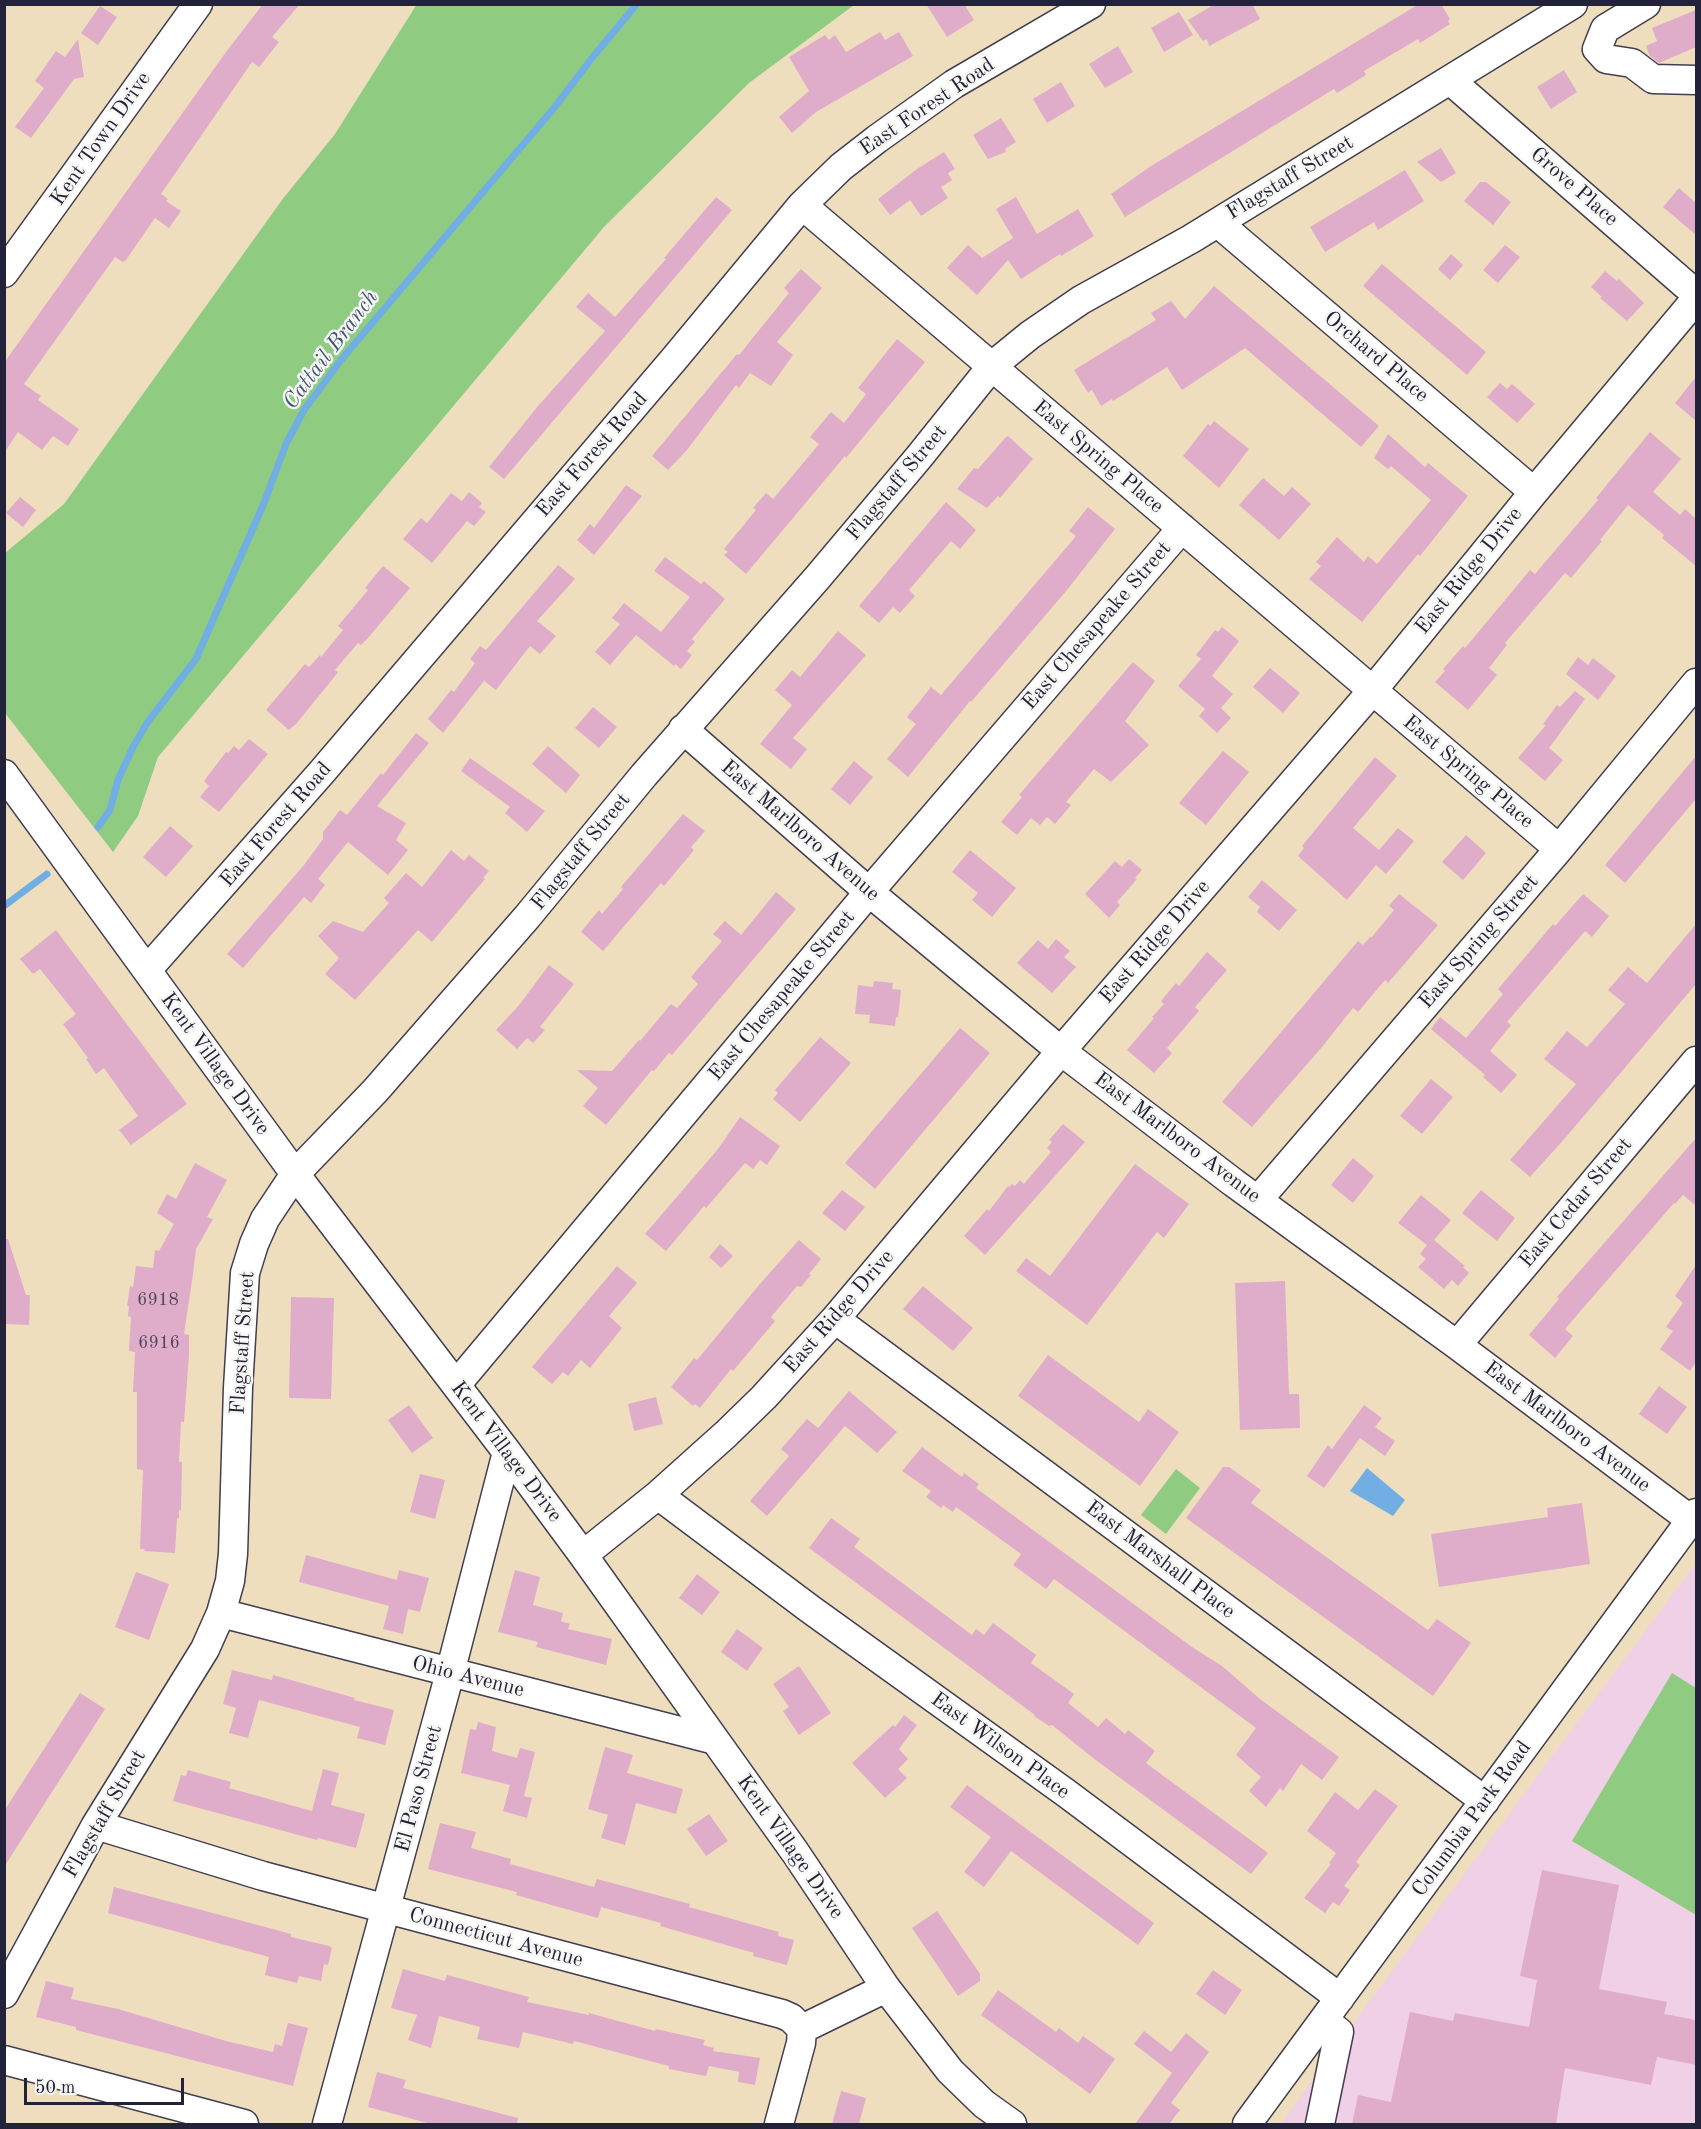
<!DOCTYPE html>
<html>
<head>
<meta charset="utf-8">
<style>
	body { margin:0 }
	#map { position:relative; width:1701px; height:2129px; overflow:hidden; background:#eedebe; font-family:"Old Standard TT",serif }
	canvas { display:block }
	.frame { position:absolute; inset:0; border:6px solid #22223b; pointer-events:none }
	.scale { position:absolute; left:24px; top:2078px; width:160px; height:27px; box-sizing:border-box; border:3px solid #22223b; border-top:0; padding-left:8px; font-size:18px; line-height:21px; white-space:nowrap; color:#22223b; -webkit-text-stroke:4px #f6f6f2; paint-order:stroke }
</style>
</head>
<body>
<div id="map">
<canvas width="1701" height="2129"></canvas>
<div class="frame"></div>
<div class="scale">50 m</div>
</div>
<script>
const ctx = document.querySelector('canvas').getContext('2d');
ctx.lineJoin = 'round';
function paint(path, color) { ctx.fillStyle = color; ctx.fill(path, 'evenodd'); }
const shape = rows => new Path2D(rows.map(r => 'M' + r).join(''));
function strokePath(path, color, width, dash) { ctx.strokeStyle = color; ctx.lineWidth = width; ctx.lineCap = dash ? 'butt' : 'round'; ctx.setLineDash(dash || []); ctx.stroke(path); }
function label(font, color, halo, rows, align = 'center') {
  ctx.font = font + ' "Old Standard TT",serif'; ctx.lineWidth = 5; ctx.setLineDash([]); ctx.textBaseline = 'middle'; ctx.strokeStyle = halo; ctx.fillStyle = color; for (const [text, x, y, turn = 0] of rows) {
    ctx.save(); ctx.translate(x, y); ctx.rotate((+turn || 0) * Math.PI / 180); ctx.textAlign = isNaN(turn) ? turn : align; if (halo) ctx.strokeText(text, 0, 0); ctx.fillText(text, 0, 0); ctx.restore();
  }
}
const built = shape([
	[1696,1563,1696,2124,1281,2124,1369,2002]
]);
const green = shape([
	[417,4,854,5,749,83,604,227,158,757,138,816,113,852,5,713,5,553,64,504,282,200,335,134],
	[1176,1469,1200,1488,1166,1534,1141,1515],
	[1672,1673,1696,1688,1696,1915,1572,1841]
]);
const water = shape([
	[1367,1468,1405,1500,1393,1516,1350,1491]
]);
const stream = shape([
	[98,827,110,810,118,780,133,747,147,723,196,659,264,503,286,444,304,410,341,360,554,108,592,58,637,4],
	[4,906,47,874]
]);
const building = shape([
	[263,4,300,4,272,37,279,42,259,67,252,62,161,194,168,199,166,201,181,211,169,228,155,218,126,260,123,262,115,257,24,384,41,396,38,400,79,429,68,446,53,436,42,450,18,432,4,453,4,363,226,52],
	[926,4,964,4,974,20,947,37],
	[1215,4,1252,4,1260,19,1209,46,1207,39,1203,41,1188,20],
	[1419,4,1441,4,1450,19,1448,21,1450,24,1420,43,1418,39,1364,71,1366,75,1337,93,1334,89,1125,217,1111,194,1151,166],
	[100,6,117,17,98,45,81,33],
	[1696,10,1696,47,1659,63,1650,56,1646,46,1657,41,1652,28],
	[1179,12,1193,35,1164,52,1151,28],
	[880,32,885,40,899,32,913,56,816,112,792,133,779,117,809,91,789,57,825,35,829,40,835,35,846,52],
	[78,39,84,77,74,79,31,138,15,127,44,88,35,81,56,51,65,57],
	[1118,46,1133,72,1105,88,1089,64],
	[1564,70,1577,92,1551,109,1537,87],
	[1061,82,1075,106,1047,123,1033,99],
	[1001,118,1016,142,1005,149,1006,152,988,159,973,135],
	[1441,148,1456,173,1441,182,1417,162],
	[944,152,955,169,948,173,952,180,941,187,948,198,921,216,910,200,890,215,878,199,917,169],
	[1405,170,1424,201,1378,230,1374,222,1325,252,1310,227],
	[1480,182,1486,182,1511,202,1493,225,1464,201],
	[1679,188,1696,203,1696,235,1663,207],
	[716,197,732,210,504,479,489,467,538,406,605,331,576,307,588,293,615,317,666,259,664,258],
	[1016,197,1037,234,1078,209,1094,236,1061,256,1060,254,1021,279,1008,260,977,295,947,268,968,245,982,258,1013,238,996,209],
	[1505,245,1520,257,1498,283,1483,270],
	[1451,254,1463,265,1450,280,1438,269],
	[1382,264,1486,352,1467,375,1363,286],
	[801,269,822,288,777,342,793,355,771,386,750,373,739,388,736,385,687,450,668,470,652,456,737,354,739,355,789,293,784,288],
	[1605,271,1617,281,1619,279,1644,303,1627,321,1600,298,1602,297,1591,287],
	[1214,286,1379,426,1361,447,1245,348,1182,390,1167,367,1113,401,1112,399,1101,406,1092,390,1088,393,1074,370,1156,320,1151,313,1171,301,1185,319],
	[897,339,925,362,846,458,845,456,746,574,724,555,728,552,724,549,756,510,753,508,766,493,773,499,819,444,810,437,831,412,844,423,866,394,858,388],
	[1696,377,1696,421,1675,403],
	[1500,383,1507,389,1512,384,1535,404,1517,423,1487,397],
	[1214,421,1249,449,1219,488,1183,456,1208,424,1210,426],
	[1650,432,1681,459,1653,492,1680,515,1685,509,1696,519,1696,566,1662,538,1664,535,1628,505,1600,540,1602,541,1571,578,1565,573,1505,643,1507,645,1489,668,1497,675,1468,710,1435,682,1445,671,1443,669,1463,646,1465,648,1530,570,1535,574,1598,500,1596,498],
	[1388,434,1425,467,1428,463,1468,496,1420,556,1418,554,1362,622,1309,579,1321,566,1316,562,1337,537,1364,562,1368,556,1377,564,1431,500,1391,466,1388,469,1374,458],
	[1008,436,1033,459,1000,498,998,496,987,508,957,489,974,468,978,469,1006,437],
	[1263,478,1284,496,1292,487,1311,504,1279,540,1239,505],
	[626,485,642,496,594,555,577,540,590,524,594,528],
	[469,492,482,503,479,507,486,512,474,526,467,521,432,563,403,539,421,518,427,523,451,493,462,501],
	[20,497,36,510,23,527,6,513],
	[946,502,976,530,960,549,951,541,909,590,915,596,900,613,893,607,879,623,859,606],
	[1088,507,1115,529,1067,590,971,702,970,701,908,777,887,759,916,724,907,717,931,687,941,695,1076,536,1069,531],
	[665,557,701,584,704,581,725,599,692,639,695,642,687,651,692,655,681,669,675,664,674,666,636,635,610,665,595,652,620,624,612,618,624,603,661,632,690,597,654,571],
	[558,565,575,579,537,621,556,636,540,654,530,646,496,690,484,681,443,733,428,719,451,690,454,692,475,663,470,659,480,646,486,650],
	[383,566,410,588,368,638,361,645,358,643,335,670,338,672,331,681,296,724,289,730,266,710,305,664,309,667,320,655,321,657,343,630,338,626,368,590,365,588],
	[1222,627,1239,641,1212,676,1233,694,1221,708,1231,718,1217,733,1199,716,1205,709,1178,686,1201,659,1196,655,1215,630,1218,632],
	[838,631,866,655,793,738,807,749,791,769,760,744,792,705,775,690,792,670,800,677],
	[1578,657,1588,665,1593,658,1616,676,1598,700,1566,674],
	[1133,662,1155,681,1125,721,1149,745,1111,782,1094,769,1066,802,1071,805,1055,824,1047,817,1040,825,1031,818,1017,835,1001,822,1022,797,1019,795],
	[1270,668,1300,693,1283,713,1253,687],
	[1575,691,1585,699,1549,748,1563,760,1545,781,1518,758,1546,725,1543,724,1557,705,1560,707],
	[593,707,617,727,599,748,575,728],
	[416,733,429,743,377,806,406,823,396,840,408,850,388,875,348,842,318,879,325,885,311,903,304,897,243,968,227,954,304,865,323,839,323,832,340,810,347,815,381,773,383,775],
	[249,739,268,754,219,812,200,797,209,786,204,781,226,752,228,753,234,746,239,750],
	[548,746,580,775,566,793,532,764],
	[1223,751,1249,772,1206,825,1179,803],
	[1696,756,1696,799,1625,883,1605,865],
	[1375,757,1397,776,1353,828,1379,850,1398,828,1414,841,1386,874,1376,865,1347,900,1298,856,1304,848,1302,846],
	[470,758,545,811,527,832,505,813,510,807,461,771],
	[854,761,873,777,850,805,831,789],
	[683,814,705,831,691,847,694,850,664,886,661,883,603,951,581,932,599,910,602,914,623,889,621,887],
	[170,826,193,846,166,877,143,857],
	[1466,835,1486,853,1463,880,1442,862],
	[451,850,464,861,469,855,489,871,483,878,485,879,432,942,418,930,355,1000,325,974,339,958,318,936,333,921,363,932,389,903,384,898,406,873,422,887],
	[970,850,1016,888,992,917,972,900,978,893,952,872],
	[1129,859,1142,870,1135,878,1137,879,1117,902,1120,905,1109,918,1085,894,1115,861,1122,867],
	[1262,880,1297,910,1279,931,1257,912,1260,907,1248,897],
	[776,892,796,909,672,1055,669,1053,654,1071,652,1070,606,1125,583,1106,598,1088,577,1070,612,1071,639,1040,640,1041,671,1004,677,1008,698,984,691,977,722,941,713,934,725,921,741,935],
	[1399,894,1438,925,1388,983,1385,980,1358,1012,1353,1008,1322,1047,1252,1127,1222,1102,1358,941,1363,945,1370,937,1371,938,1394,910,1389,906],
	[1583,894,1609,916,1592,937,1585,931,1507,1022,1511,1025,1490,1051,1517,1075,1501,1093,1483,1077,1485,1075,1431,1029,1440,1017,1466,1038,1503,994,1498,989,1553,924,1555,926],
	[1696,924,1696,984,1566,1137,1530,1177,1510,1160,1576,1084,1544,1059,1567,1031,1587,1047,1625,1004,1608,990,1628,967,1647,983],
	[56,930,187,1104,131,1145,119,1130,138,1116,104,1068,96,1074,86,1059,88,1058,63,1024,76,1014,40,969,33,974,20,959],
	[1056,939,1070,951,1064,957,1076,967,1052,993,1017,963,1038,940,1048,949],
	[1207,952,1227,970,1195,1007,1199,1011,1167,1048,1172,1053,1154,1073,1127,1050,1154,1018,1152,1017,1164,1004,1161,1001,1176,983,1179,986],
	[549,965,574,984,540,1027,545,1030,533,1043,527,1038,517,1049,496,1030,520,1004],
	[874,981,893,983,892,989,901,990,898,1018,896,1017,895,1026,869,1023,870,1015,855,1014,858,985,873,987],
	[960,1028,990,1053,875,1189,845,1163],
	[820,1037,851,1063,800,1122,773,1099,778,1093,775,1090],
	[1431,1079,1453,1097,1422,1134,1400,1116],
	[740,1117,780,1146,767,1165,760,1160,753,1169,745,1163,706,1208,704,1206,666,1251,645,1234,718,1149],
	[1063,1124,1085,1142,985,1255,964,1236,987,1209,989,1211,1008,1186,1009,1187,1012,1184,1015,1186,1020,1180,1024,1184,1051,1152,1047,1148,1052,1142,1049,1140],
	[1696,1138,1696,1206,1683,1195,1675,1204,1674,1203,1565,1329,1573,1336,1555,1358,1529,1335,1559,1299,1557,1297],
	[1353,1158,1374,1176,1353,1203,1331,1185],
	[195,1163,227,1180,207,1217,213,1219,196,1249,193,1274,184,1334,189,1335,189,1354,184,1422,181,1422,179,1462,182,1462,181,1510,179,1510,179,1518,177,1518,175,1553,144,1551,145,1549,140,1549,143,1470,137,1469,137,1392,133,1392,135,1352,129,1351,131,1317,128,1316,129,1306,127,1306,130,1286,133,1287,136,1266,153,1268,155,1250,159,1251,174,1224,157,1213,167,1194,176,1199],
	[1135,1164,1189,1204,1164,1238,1157,1232,1087,1325,1016,1271,1026,1258,1050,1276],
	[842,1190,865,1207,845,1231,822,1213],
	[1481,1190,1515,1218,1497,1241,1462,1213],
	[1421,1195,1451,1220,1434,1240,1465,1266,1463,1267,1469,1273,1458,1286,1452,1280,1444,1289,1418,1267,1426,1259,1420,1254,1427,1245,1398,1223],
	[4,1239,8,1239,26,1295,30,1295,29,1325,4,1324],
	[799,1240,821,1259,809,1274,811,1275,801,1287,797,1286,771,1317,775,1321,733,1371,731,1369,700,1408,695,1404,693,1406,671,1387,694,1358,697,1360,759,1285],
	[720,1244,733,1256,721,1268,709,1257],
	[1696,1265,1696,1362,1690,1371,1660,1349,1673,1331,1666,1327,1683,1303,1675,1296],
	[617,1266,637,1283,609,1316,622,1328,590,1368,581,1360,568,1376,563,1372,552,1384,532,1367],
	[1285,1281,1289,1394,1299,1394,1300,1428,1240,1430,1235,1283],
	[923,1286,973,1328,953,1351,903,1309],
	[291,1297,334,1298,331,1399,289,1398],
	[1048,1355,1139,1422,1148,1409,1179,1432,1140,1486,1018,1396],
	[1659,1386,1687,1407,1667,1434,1639,1414],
	[849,1391,897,1432,877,1453,845,1426,767,1516,750,1501,789,1456,781,1449,807,1419,818,1428],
	[656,1397,663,1424,634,1431,628,1404],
	[409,1405,433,1438,412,1453,388,1420],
	[1364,1405,1382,1418,1375,1427,1395,1441,1385,1456,1360,1438,1324,1488,1307,1476,1328,1445,1332,1449],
	[922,1447,962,1477,964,1473,979,1484,976,1488,1192,1647,1222,1666,1260,1699,1339,1757,1322,1780,1301,1764,1283,1791,1280,1788,1266,1807,1249,1791,1261,1777,1236,1755,1256,1728,1054,1579,1046,1589,1013,1565,1021,1554,956,1507,953,1512,943,1505,941,1508,926,1497,931,1491,902,1471],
	[1223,1467,1229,1467,1261,1490,1251,1503,1428,1630,1437,1619,1471,1643,1433,1696,1186,1518],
	[420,1474,445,1480,435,1519,410,1512],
	[1582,1503,1590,1564,1439,1587,1431,1534,1548,1517,1547,1508],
	[831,1518,860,1539,854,1547,972,1635,976,1629,984,1635,993,1623,1036,1655,1031,1663,1074,1694,1068,1703,1098,1727,1106,1718,1125,1734,1128,1730,1155,1751,1146,1763,1268,1853,1251,1874,1093,1758,1052,1725,1049,1726,1034,1716,1035,1715,809,1548],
	[306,1555,397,1580,399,1570,429,1578,420,1612,408,1609,403,1634,383,1629,389,1606,299,1582],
	[515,1570,540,1577,533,1605,563,1613,561,1621,570,1624,568,1629,612,1639,606,1665,536,1647,538,1642,498,1632],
	[136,1572,169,1584,149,1640,115,1627],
	[697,1574,720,1592,702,1615,679,1598],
	[737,1629,763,1648,747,1671,721,1652],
	[799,1666,831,1713,799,1735,783,1711,789,1707,773,1684],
	[232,1670,272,1680,273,1675,355,1698,354,1700,394,1710,385,1745,357,1738,360,1727,259,1700,248,1738,229,1733,236,1708,223,1704],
	[80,1693,105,1709,4,1867,4,1811],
	[904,1715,917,1725,899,1749,908,1759,898,1769,907,1778,885,1798,852,1763,893,1725,895,1727],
	[478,1722,496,1727,492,1751,517,1758,520,1748,535,1752,524,1796,532,1798,527,1818,503,1811,510,1785,461,1773,470,1729,476,1730],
	[605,1747,633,1755,627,1773,683,1789,676,1814,636,1803,625,1845,601,1838,608,1815,588,1809],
	[323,1769,339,1773,331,1805,365,1814,356,1848,318,1838,317,1840,173,1801,181,1775,186,1776,188,1770,231,1782,229,1788,312,1811],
	[967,1785,1154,1923,1138,1945,1011,1851,984,1887,964,1872,991,1837,950,1807],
	[1375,1789,1398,1806,1356,1862,1360,1865,1344,1886,1350,1890,1339,1906,1333,1902,1325,1913,1304,1898,1331,1864,1329,1863,1336,1853,1307,1831,1335,1792,1358,1810],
	[709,1814,728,1841,706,1856,687,1829],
	[440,1823,476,1832,471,1848,511,1859,510,1864,594,1887,597,1879,690,1904,689,1907,779,1932,778,1936,794,1940,787,1965,753,1956,754,1953,660,1926,661,1923,601,1907,598,1918,516,1895,517,1892,428,1869],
	[1542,1870,1619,1885,1599,1989,1667,2002,1664,2014,1696,2020,1696,2065,1657,2057,1651,2085,1565,2068,1556,2124,1352,2124,1358,2095,1391,2102,1410,2012,1453,2021,1455,2013,1529,2027,1537,1980,1520,1976],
	[114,1887,243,1921,291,1934,291,1937,329,1946,332,1948,328,1965,324,1964,321,1981,299,1976,297,1983,265,1975,269,1957,108,1913],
	[937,1911,980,1974,980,1981,958,1996,912,1928],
	[403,1969,445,1981,447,1975,529,1997,527,2002,589,2015,589,2013,655,2031,656,2029,705,2040,703,2045,714,2048,713,2051,760,2058,755,2085,738,2082,739,2072,709,2066,706,2076,669,2069,669,2066,574,2041,573,2044,523,2032,519,2048,477,2039,480,2027,439,2016,431,2048,408,2040,417,2015,391,2008],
	[1213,1970,1242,1990,1225,2015,1196,1994],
	[46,1981,74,1988,71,1999,118,2009,226,2041,273,2052,275,2044,282,2046,288,2023,308,2028,293,2086,76,2030,76,2027,36,2017],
	[998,1990,1056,2032,1059,2028,1078,2043,1083,2036,1115,2059,1090,2094,981,2015],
	[1144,2031,1171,2052,1186,2033,1209,2052,1171,2103,1180,2110,1169,2124,1135,2124,1172,2073,1134,2044],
	[377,2072,406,2080,403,2088,518,2118,517,2124,431,2124,368,2107],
	[841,2091,866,2098,859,2124,832,2124]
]);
const minor = shape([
	[1646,4,1605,29,1597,49,1606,59,1632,63,1653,79,1696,80],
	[1451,81,1696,294],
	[802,205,1559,849],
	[1218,223,1534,492],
	[4,273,198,4],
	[683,729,869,892,1061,1051,1234,1183,1457,1345,1691,1520],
	[4,774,295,1174,507,1452,583,1555,795,1852,886,1988,950,2071,984,2104,1012,2124],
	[147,970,321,773,675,358,802,205,841,167,877,139,954,84,1091,4],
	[1258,1200,1559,849,1696,683],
	[835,1319,1485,1801],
	[1457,1345,1696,1061],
	[456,1385,869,892,1182,528],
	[658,1495,810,1609,1066,1793,1340,1998],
	[583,1555,658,1495,726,1434,764,1397,835,1319,1061,1051,1373,690,1534,492,1696,299],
	[221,1613,715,1740],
	[96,1825,263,1876,782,2014,791,2018,802,2029],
	[4,1994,96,1825,205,1649,221,1613,230,1581,233,1554,238,1388,245,1273,254,1244,265,1219,295,1174,375,1091,527,917,644,775,818,577,919,457,992,366,1030,335,1081,300,1191,239,1573,4],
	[802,2029,886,1988],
	[4,2060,244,2124],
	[327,2124,450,1673,507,1452],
	[779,2124,801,2043,802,2029],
	[1247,2124,1696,1513],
	[1320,2124,1339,2032,1324,2020]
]);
const numberNames = [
	["6918",158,1300],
	["6916",159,1343]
];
const streetNames = [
	["East Forest Road",927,107,-34],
	["Kent Town Drive",101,139,-55],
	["Flagstaff Street",1290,178,-31],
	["Grove Place",1574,187,41],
	["Orchard Place",1376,357,40],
	["East Forest Road",592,455,-49],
	["East Spring Place",1098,457,40],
	["Flagstaff Street",897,483,-50],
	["East Ridge Drive",1469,571,-51],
	["East Chesapeake Street",1097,626,-49],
	["East Spring Place",1468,772,40],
	["East Forest Road",276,825,-49],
	["East Marlboro Avenue",800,831,41],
	["Flagstaff Street",581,852,-51],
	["East Ridge Drive",1155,942,-49],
	["East Spring Street",1479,942,-49],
	["East Chesapeake Street",782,996,-50],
	["Kent Village Drive",215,1064,54],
	["East Marlboro Avenue",1177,1138,37],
	["East Cedar Street",1576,1203,-50],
	["East Ridge Drive",839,1312,-49],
	["Flagstaff Street",243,1343,-86],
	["East Marlboro Avenue",1567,1427,37],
	["Kent Village Drive",506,1452,53],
	["East Marshall Place",1160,1560,37],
	["Ohio Avenue",468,1677,14],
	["East Wilson Place",1000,1746,36],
	["El Paso Street",419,1789,-75],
	["Flagstaff Street",105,1814,-60],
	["Columbia Park Road",1472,1819,-54],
	["Kent Village Drive",790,1847,55],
	["Connecticut Avenue",496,1938,15]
];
const waterNames = [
	["Cattail Branch",331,350,-53]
];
paint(built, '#efd0e6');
paint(green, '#8fcc82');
paint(water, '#70aee3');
strokePath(stream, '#70aee3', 7);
paint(building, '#dfadca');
strokePath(minor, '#413e4f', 31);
strokePath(minor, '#fff', 28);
label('18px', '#51455f', null, numberNames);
label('21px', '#22223b', '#f6f6f2', streetNames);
label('italic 22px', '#3d5376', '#f6f6f2', waterNames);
</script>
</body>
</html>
